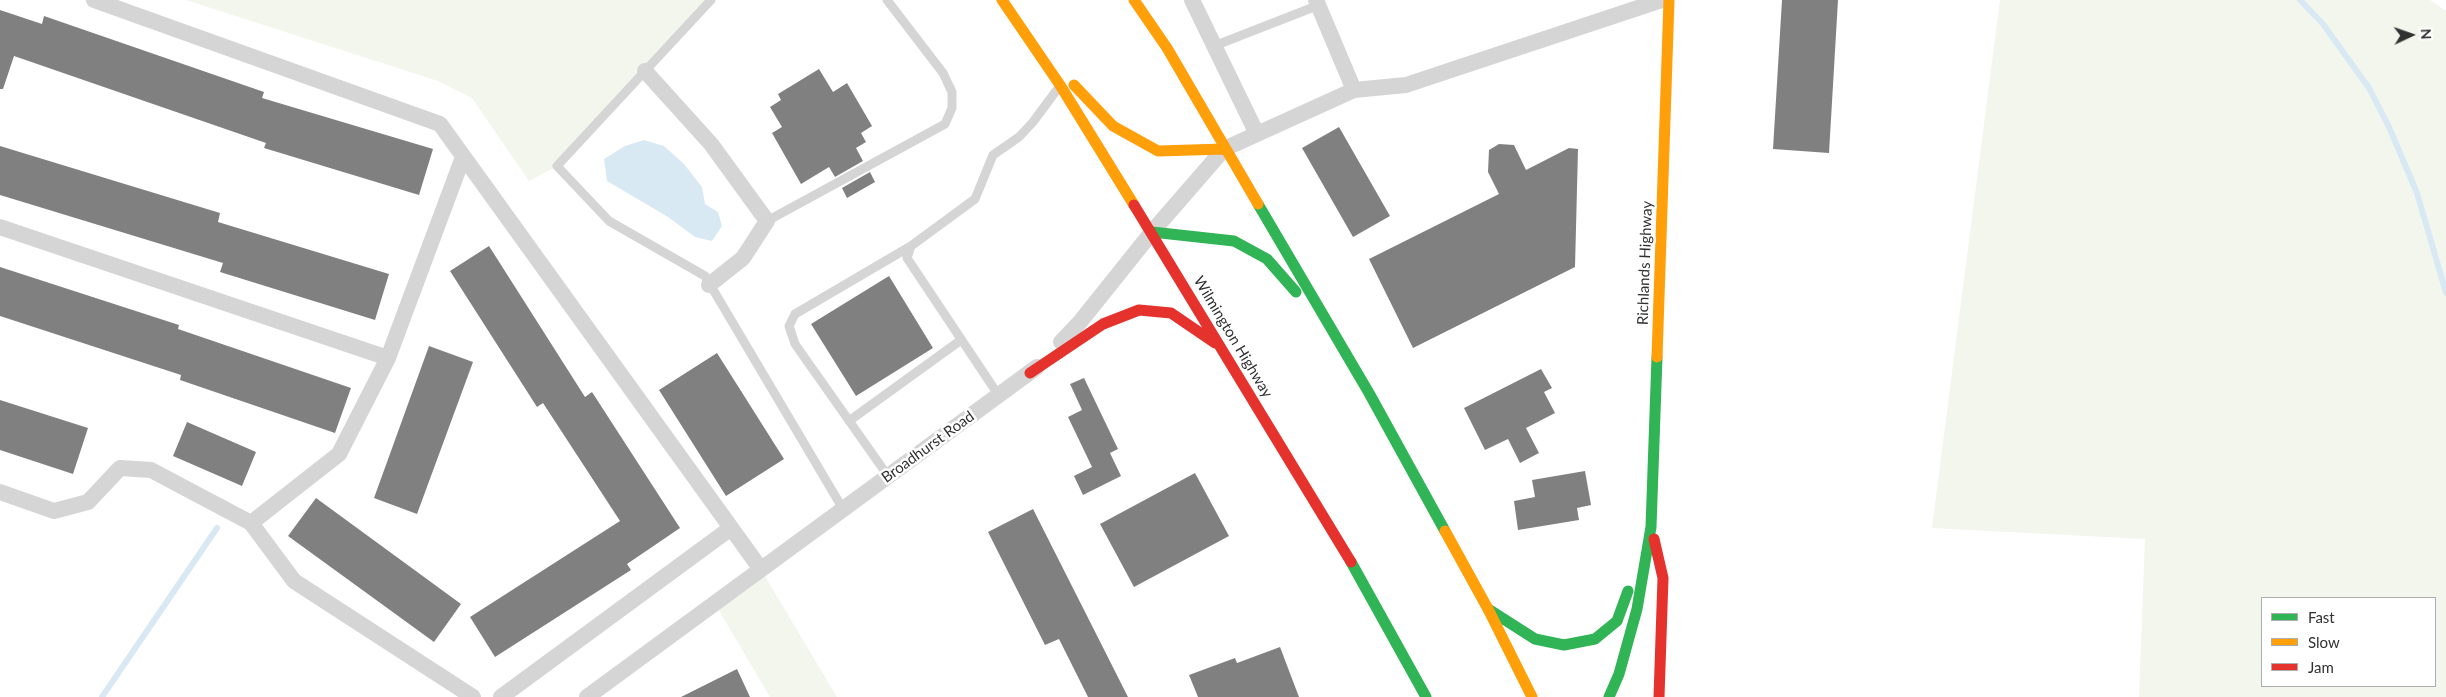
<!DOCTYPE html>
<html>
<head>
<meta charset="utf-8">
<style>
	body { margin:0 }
	#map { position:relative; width:2446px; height:697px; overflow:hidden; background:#fff; font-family:Lato,sans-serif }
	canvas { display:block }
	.legend { position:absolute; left:2261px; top:597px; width:175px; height:90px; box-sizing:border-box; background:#fff; border:1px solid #adadad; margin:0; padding:6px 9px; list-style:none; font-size:15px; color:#313131 }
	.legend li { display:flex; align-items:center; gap:10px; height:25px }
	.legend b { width:25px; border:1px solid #adadad }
	.north { position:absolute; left:2386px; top:10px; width:50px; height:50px; -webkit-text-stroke:4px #fff; paint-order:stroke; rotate:87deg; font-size:14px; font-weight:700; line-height:20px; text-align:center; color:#313131 }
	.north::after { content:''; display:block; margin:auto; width:18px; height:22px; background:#313131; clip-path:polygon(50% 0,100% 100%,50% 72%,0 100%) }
</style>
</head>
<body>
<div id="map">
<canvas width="2446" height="697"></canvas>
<ul class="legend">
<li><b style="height:6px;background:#30b455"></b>Fast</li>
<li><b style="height:6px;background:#ff9f0a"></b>Slow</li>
<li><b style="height:6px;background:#e5322d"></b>Jam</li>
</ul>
<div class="north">N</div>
</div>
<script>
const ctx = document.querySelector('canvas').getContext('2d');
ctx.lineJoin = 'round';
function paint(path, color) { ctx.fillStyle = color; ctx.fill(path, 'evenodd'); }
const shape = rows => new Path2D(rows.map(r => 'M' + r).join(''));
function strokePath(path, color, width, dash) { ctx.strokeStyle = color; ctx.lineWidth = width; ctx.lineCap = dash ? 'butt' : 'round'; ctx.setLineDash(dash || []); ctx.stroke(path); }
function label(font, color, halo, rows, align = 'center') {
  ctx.font = font + ' Lato,sans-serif'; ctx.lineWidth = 5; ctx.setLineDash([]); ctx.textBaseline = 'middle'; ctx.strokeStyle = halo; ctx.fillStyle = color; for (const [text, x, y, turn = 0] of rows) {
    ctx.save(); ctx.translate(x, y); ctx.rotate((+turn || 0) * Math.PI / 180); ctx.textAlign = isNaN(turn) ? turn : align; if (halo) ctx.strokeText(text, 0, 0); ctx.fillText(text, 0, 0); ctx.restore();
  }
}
const green = shape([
	[186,0,711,0,557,166,529,181,472,98,438,81],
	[2000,0,2430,0,2446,11,2446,697,2139,697,2145,539,1932,528],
	[2262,598,2435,598,2435,686,2262,686],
	[760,568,837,697,770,697,714,602]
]);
const water = shape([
	[644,140,664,146,684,164,702,187,705,204,718,212,722,226,712,241,695,237,668,217,607,181,604,159,625,146]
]);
const stream = shape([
	[2300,0,2323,24,2369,88,2389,127,2417,193,2446,293],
	[102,697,217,528]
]);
const building = shape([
	[1782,0,1838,0,1829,153,1773,149],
	[0,10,42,24,44,16,264,92,262,98,433,149,419,195,264,148,266,143,14,56,3,89,0,89],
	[819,69,833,92,847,83,872,126,861,133,866,142,856,148,863,161,835,177,829,167,801,184,772,133,782,127,770,107,781,100,778,94],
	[1339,127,1390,216,1353,237,1302,148],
	[1499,144,1514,145,1526,170,1569,148,1578,149,1575,267,1413,348,1369,259,1499,194,1488,172,1489,150],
	[0,146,220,213,218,222,389,274,375,320,220,272,223,263,0,195],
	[870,172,875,182,847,198,842,188],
	[489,246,585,397,592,392,680,528,627,564,631,570,495,657,470,617,620,521,543,403,537,407,450,271],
	[0,267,179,325,178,329,351,388,335,433,180,380,181,375,0,316],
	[889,276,933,348,856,396,811,324],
	[429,346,473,362,417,514,374,498],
	[717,353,784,459,726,496,659,390],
	[1541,369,1552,388,1544,392,1555,413,1526,428,1539,453,1520,463,1508,439,1485,450,1464,408],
	[1084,378,1118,449,1110,453,1121,476,1083,495,1074,476,1092,467,1068,417,1082,410,1070,384],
	[0,400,88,428,73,474,0,450],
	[187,422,256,452,242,486,173,456],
	[1585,471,1591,505,1577,508,1579,520,1518,530,1514,501,1535,497,1532,480],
	[1195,473,1229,536,1134,587,1100,524],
	[316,498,461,604,434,642,288,536],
	[1033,509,1128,697,1088,697,1059,639,1045,645,988,532],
	[1280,647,1299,697,1198,697,1189,675,1235,658,1237,663],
	[737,669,750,697,681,697]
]);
const lane = shape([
	[711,0,557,166,609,221,705,276,843,509],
	[1214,46,1319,5],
	[767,221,945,124,952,108,952,92,943,73,887,0],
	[999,396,907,258,911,246,975,199,993,155,1019,137,1033,122,1059,87],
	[849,421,961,340],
	[888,476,795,344,789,326,795,314,911,246]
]);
const street = shape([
	[94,0,440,124,760,568],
	[1192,0,1257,134],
	[1316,0,1354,90],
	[645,71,711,144,767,221,743,258,709,285],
	[463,157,388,358,339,454,251,523,294,581,473,697],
	[0,227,388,358],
	[1061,342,1080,322,1152,232,1224,149,1354,90,1406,85,1662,0],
	[0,492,54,511,88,502,120,468,151,470,251,523],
	[501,697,731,528],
	[587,697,1037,367]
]);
const fast = shape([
	[1258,204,1369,393,1445,531],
	[1152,232,1234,241,1267,259,1296,292],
	[1351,562,1426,697],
	[1488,609,1535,639,1564,645,1595,639,1617,621,1628,591],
	[1609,697,1619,674,1637,609,1651,527,1657,357]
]);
const slow = shape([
	[1002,0,1060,85,1134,205],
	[1134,0,1167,48,1258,204],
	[1074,85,1113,126,1158,151,1224,149],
	[1657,357,1669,0],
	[1445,531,1488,609,1532,697]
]);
const jam = shape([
	[1134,205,1351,562],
	[1030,373,1103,324,1139,310,1171,313,1215,343],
	[1654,539,1663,578,1659,697]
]);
const streetNames = [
	["Richlands Highway",1645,263,-88],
	["Wilmington Highway",1233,337,59],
	["Broadhurst Road",928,447,-36]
];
paint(green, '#f2f6ed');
paint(water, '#d9e9f4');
strokePath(stream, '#d9e9f4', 6);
paint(building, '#808080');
strokePath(lane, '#d5d5d5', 9);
strokePath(street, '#d5d5d5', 16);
strokePath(fast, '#30b455', 11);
strokePath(slow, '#ff9f0a', 11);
strokePath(jam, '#e5322d', 11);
label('15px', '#313131', '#fff', streetNames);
</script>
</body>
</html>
